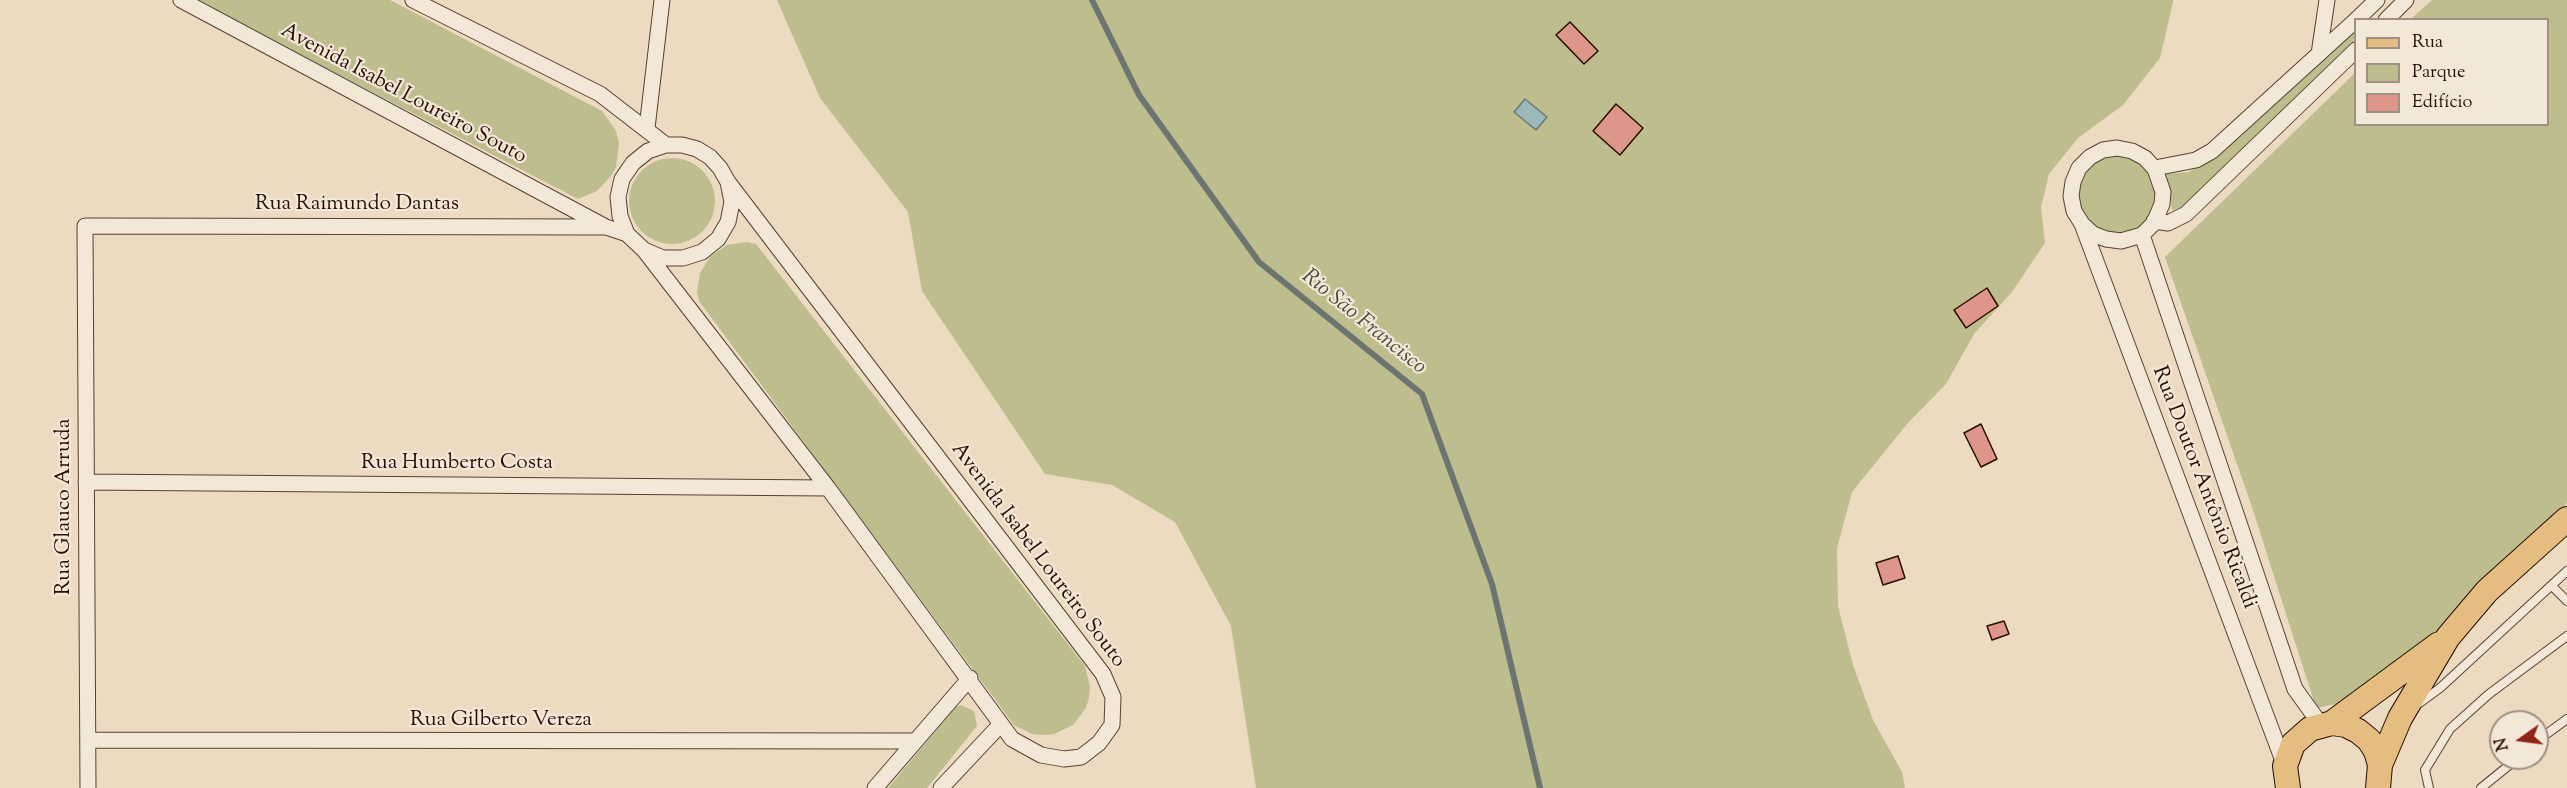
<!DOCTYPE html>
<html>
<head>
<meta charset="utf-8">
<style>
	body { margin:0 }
	#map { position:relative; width:2567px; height:788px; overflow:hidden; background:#ecdac1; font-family:"Sorts Mill Goudy",serif }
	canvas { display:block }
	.legend { position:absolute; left:2354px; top:18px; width:195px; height:108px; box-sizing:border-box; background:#f3e7d7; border:2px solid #a19082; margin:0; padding:8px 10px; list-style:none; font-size:18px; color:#270e02 }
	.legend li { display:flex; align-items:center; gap:12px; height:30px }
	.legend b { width:30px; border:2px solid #a19082 }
	.north { position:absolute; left:2489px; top:710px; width:60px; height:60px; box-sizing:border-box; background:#f3e7d7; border:2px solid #a19082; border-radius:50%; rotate:256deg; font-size:16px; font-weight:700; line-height:24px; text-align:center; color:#270e02 }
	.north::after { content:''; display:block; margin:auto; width:21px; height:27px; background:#8f2418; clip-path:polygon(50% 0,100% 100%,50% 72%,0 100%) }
</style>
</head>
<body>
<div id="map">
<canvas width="2567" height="788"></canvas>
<ul class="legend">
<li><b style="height:8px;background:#e6bd80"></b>Rua</li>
<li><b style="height:16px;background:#bebd8e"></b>Parque</li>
<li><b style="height:16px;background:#de968b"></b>Edifício</li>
</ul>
<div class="north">N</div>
</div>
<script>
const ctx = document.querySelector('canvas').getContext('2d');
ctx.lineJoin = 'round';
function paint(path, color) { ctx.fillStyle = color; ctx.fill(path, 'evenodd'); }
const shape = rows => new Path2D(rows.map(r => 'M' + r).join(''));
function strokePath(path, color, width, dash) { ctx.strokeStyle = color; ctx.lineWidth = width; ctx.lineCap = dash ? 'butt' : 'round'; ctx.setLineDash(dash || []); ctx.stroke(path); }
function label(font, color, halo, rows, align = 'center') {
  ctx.font = font + ' "Sorts Mill Goudy",serif'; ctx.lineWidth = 4.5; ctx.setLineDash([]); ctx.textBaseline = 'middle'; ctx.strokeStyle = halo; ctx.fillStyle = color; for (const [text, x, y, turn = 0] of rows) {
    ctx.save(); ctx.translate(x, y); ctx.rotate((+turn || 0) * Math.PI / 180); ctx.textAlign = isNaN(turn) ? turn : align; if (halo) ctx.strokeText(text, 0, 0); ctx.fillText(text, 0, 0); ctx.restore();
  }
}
const green = shape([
	[195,0,390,0,602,111,616,131,619,143,616,167,611,176,597,191,578,199],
	[777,0,2173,0,2173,2,2160,58,2123,105,2078,138,2049,174,2041,207,2045,243,2012,292,1974,334,1946,384,1907,424,1852,492,1837,548,1838,606,1853,665,1873,720,1902,772,1905,788,1256,788,1231,626,1175,522,1112,485,1045,474,922,291,908,212,820,98],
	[2432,0,2567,0,2567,503,2382,684,2346,702,2316,708,2252,507,2165,257,2355,73,2356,124,2548,124,2548,20,2411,19],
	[2355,28,2355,43,2185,206,2172,210,2166,174,2189,172,2239,138],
	[2106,153,2131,155,2151,171,2158,204,2142,230,2108,236,2084,221,2077,188,2084,169],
	'629 201a43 43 0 1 1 86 0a43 43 0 1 1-86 0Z',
	[747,242,756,244,1085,666,1090,687,1089,698,1086,708,1073,725,1054,734,1043,735,1032,734,1014,725,699,301,697,292,700,273,710,257,727,245],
	[961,705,974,711,977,726,927,788,888,788,956,707]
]);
const water = shape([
	[1525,99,1547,117,1536,130,1514,112,1525,99]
]);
const stream = shape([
	[1092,0,1139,95,1259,262,1422,394,1492,584,1540,788]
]);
const building = shape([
	[1570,22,1598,51,1584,64,1556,35,1570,22],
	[1616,104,1643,128,1620,155,1593,131,1616,104],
	[1987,288,1998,306,1966,328,1954,310,1987,288],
	[1981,424,1997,459,1981,467,1964,433,1981,424],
	[1898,556,1905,578,1883,585,1876,563,1898,556],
	[2004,621,2009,634,1992,640,1987,626,2004,621]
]);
const service = shape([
	[2552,586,2567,601],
	[2418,704,2440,688,2567,571],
	[2537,741,2567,719],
	[2429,788,2425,770,2450,729,2489,694,2567,636],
	[2481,788,2518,758]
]);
const minor = shape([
	[181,0,604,226],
	[413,0,600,94,666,145],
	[2356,20,2377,0],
	[2386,20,2406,0],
	[2319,54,2327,0],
	[647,128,662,0],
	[2117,148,2132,151,2145,158,2155,169,2163,192,2162,204,2154,223,2142,235,2121,241,2106,239,2093,234,2082,224,2074,211,2071,196,2073,182,2079,168,2090,157,2103,150,2117,148],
	[2155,168,2196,160,2212,151,2356,20],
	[2154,221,2168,223,2186,214,2356,50],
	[2082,224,2285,766],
	[2142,235,2295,689,2321,725],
	[644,250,663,258,683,258,702,252,718,239,728,222,732,202,728,182,720,168,710,157,697,149,682,145,666,145,648,151,633,163,622,179,618,197,620,216,627,234,644,250,828,488,1012,739,1041,755,1064,759,1081,757,1099,743,1112,725,1113,697,1103,674,728,182],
	[86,482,828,488],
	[88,740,913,741],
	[88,788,85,226,606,227,627,234],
	[875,788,970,678],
	[941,788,1001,724]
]);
const primary = shape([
	[2332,723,2439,644],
	[2380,765,2400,718,2448,637,2487,591,2567,519],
	[2288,788,2285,766,2293,744,2310,729,2332,723,2346,725,2358,731,2369,740,2376,751,2380,765,2378,788]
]);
const streetNames = [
	["Avenida Isabel Loureiro Souto",403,95,28],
	["Rua Raimundo Dantas",357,205],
	["Rua Humberto Costa",457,464],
	["Rua Doutor Antônio Ricaldi",2203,488,69],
	["Rua Glauco Arruda",65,507,-90],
	["Avenida Isabel Loureiro Souto",1037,556,53],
	["Rua Gilberto Vereza",501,721]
];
const waterNames = [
	["Rio São Francisco",1363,323,39]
];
paint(green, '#bebd8e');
paint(water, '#9bb9ba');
strokePath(water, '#6d7570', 1.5);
strokePath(stream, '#6d7570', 6);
paint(building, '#de968b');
strokePath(building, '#270e02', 1.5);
strokePath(service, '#584132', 10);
strokePath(minor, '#584132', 17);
strokePath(primary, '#270e02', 26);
strokePath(service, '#f3e7d7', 8);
strokePath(minor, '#f3e7d7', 15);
strokePath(primary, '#e6bd80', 24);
label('21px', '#270e02', '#f3e7d7', streetNames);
label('italic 22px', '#504a42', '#f3e7d7', waterNames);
</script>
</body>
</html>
